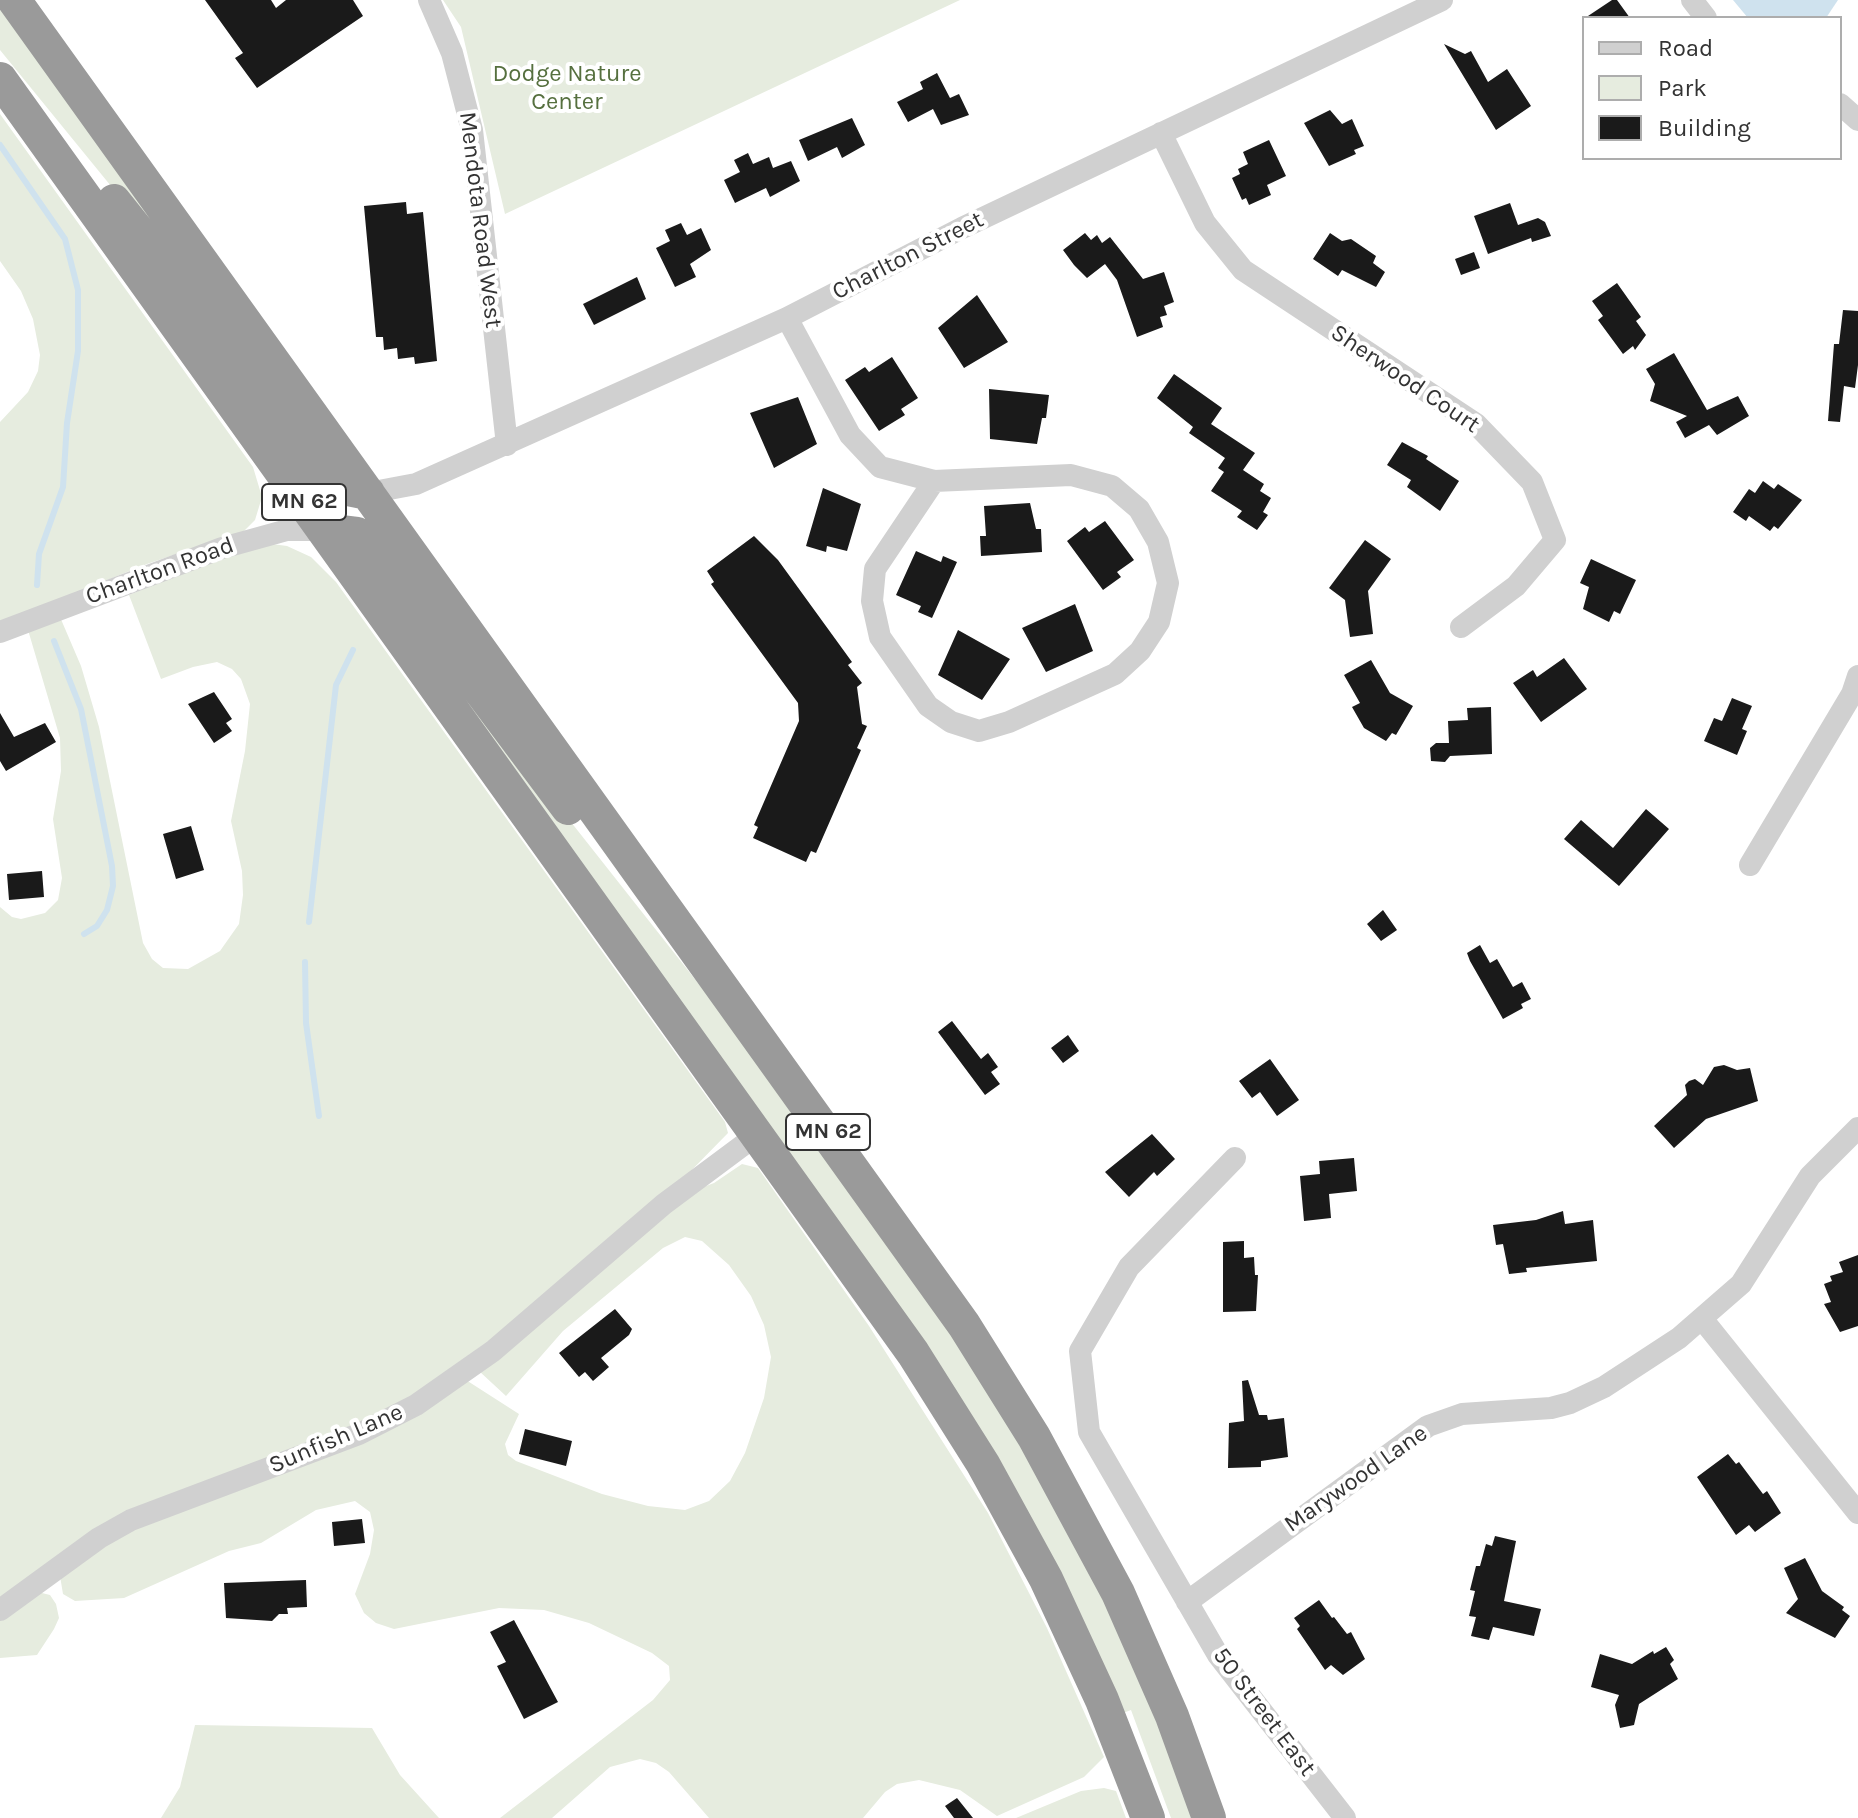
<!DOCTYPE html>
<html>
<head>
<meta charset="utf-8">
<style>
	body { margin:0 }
	#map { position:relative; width:1858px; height:1818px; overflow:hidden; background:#fff; font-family:Karla,sans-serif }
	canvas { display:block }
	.legend { position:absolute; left:1582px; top:16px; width:260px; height:144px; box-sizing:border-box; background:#fff; border:2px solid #adadad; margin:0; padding:10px 14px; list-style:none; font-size:24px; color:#333 }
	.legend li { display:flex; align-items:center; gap:16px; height:40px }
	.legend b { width:40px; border:2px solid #adadad }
</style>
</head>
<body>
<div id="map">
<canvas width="1858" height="1818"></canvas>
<ul class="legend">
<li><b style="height:10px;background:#d0d0d0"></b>Road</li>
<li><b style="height:22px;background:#e6ecdf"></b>Park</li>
<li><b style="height:22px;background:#1a1a1a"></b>Building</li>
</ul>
</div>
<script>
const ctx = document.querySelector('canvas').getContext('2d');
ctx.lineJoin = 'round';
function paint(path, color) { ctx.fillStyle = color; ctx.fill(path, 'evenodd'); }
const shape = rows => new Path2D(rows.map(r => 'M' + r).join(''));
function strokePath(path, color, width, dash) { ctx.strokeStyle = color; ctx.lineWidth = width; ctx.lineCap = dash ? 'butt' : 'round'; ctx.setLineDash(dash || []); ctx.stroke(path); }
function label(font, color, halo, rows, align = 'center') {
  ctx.font = font + ' Karla,sans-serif'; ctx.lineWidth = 8; ctx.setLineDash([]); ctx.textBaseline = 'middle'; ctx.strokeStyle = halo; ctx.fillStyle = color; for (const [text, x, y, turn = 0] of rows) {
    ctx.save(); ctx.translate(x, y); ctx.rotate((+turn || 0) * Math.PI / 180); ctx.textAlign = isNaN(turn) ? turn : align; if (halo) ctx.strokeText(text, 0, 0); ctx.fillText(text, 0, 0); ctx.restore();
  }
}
const green = shape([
	[443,0,960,0,505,214,461,27],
	[0,5,205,290,199,294,0,50],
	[0,114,253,467,262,497,255,520,244,531,147,564,0,623,0,422,28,392,38,371,40,355,33,319,21,291,0,261],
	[272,544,287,546,311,557,336,582,725,1122,728,1133,681,1181,526,1314,393,1410,180,1491,0,1602,0,907,12,917,21,919,45,913,58,900,62,878,53,819,61,771,60,738,28,630,60,617,81,666,99,727,143,943,152,959,163,968,188,969,220,951,239,924,243,895,242,871,231,821,245,751,250,704,241,679,232,669,217,662,193,667,161,679,129,595,225,556],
	[354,547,765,1068,927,1296,999,1407,1085,1560,1142,1680,1194,1818,1171,1818,1131,1710,1123,1713,1078,1613],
	[742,1164,758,1168,869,1326,988,1513,1047,1628,1104,1757,1084,1777,997,1816,960,1790,919,1780,897,1784,885,1792,863,1818,709,1818,669,1772,656,1763,640,1759,610,1767,552,1818,500,1818,653,1700,670,1680,669,1666,652,1653,589,1623,544,1610,499,1608,394,1629,376,1623,364,1613,355,1594,370,1554,374,1530,370,1512,355,1501,316,1510,261,1543,229,1551,124,1598,75,1601,63,1594,60,1576,102,1544,466,1380,519,1414,505,1444,508,1455,516,1461,602,1494,648,1506,685,1510,709,1501,730,1481,745,1453,764,1398,771,1357,764,1325,751,1296,729,1265,702,1241,685,1237,663,1248,563,1331,506,1396,479,1371,693,1191,714,1183],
	[38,1592,50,1595,56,1604,59,1618,54,1629,37,1655,0,1658,0,1619],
	[195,1725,372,1728,400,1775,439,1818,161,1818,180,1787],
	[1104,1788,1116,1791,1126,1818,1016,1818,1081,1791]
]);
const water = shape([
	[1733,0,1838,0,1826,18,1748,18]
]);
const stream = shape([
	[0,145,65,239,78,290,78,351,67,423,63,487,39,554,37,585],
	[54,641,81,709,112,866,113,886,107,910,97,926,84,934],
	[309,922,336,685,353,650],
	[305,962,306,1023,319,1116]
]);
const building = shape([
	[205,0,271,0,276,8,286,0,353,0,363,16,257,88,235,58,243,53],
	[1612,0,1617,0,1630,18,1585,18],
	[1444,44,1465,54,1471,51,1488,82,1507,69,1531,106,1496,130],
	[937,73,950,98,959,94,969,115,941,125,933,109,908,122,897,102,923,89,920,82],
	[1330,110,1342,124,1352,119,1364,146,1354,150,1356,154,1329,166,1304,123],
	[852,118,865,145,842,158,837,147,808,161,799,140],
	[1269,140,1286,176,1267,185,1271,195,1249,205,1246,198,1242,200,1232,178,1240,174,1238,169,1248,164,1243,152],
	[748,153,753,164,769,157,773,168,791,161,800,181,770,197,766,188,735,203,724,180,740,172,734,160],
	[406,202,407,214,423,212,437,361,415,364,414,357,398,359,397,348,384,350,383,337,376,337,364,206],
	[1510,203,1518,225,1538,218,1545,222,1551,236,1532,242,1531,238,1488,254,1474,216],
	[681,223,687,235,701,228,711,250,690,264,696,277,675,287,656,248,670,241,665,230],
	[1085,233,1091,240,1097,235,1102,243,1110,237,1143,279,1164,272,1174,302,1164,306,1167,315,1160,317,1163,327,1137,337,1117,280,1105,264,1087,278,1074,265,1063,250],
	[1330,233,1342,241,1351,239,1376,256,1373,263,1385,272,1376,287,1342,270,1338,276,1313,259],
	[1474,252,1480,268,1461,275,1455,259],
	[637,277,646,299,594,325,583,304],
	[1617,283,1641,317,1636,321,1646,335,1635,350,1633,346,1623,354,1598,320,1603,316,1592,301],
	[977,295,1008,342,964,368,938,328],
	[1843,310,1858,311,1858,365,1855,388,1844,386,1840,422,1828,421,1834,344,1839,344],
	[1674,353,1707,410,1738,396,1749,416,1717,435,1709,425,1685,438,1676,422,1687,416,1650,401,1655,384,1646,369],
	[892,357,918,398,901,409,905,415,879,431,845,380,865,367,869,372],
	[1174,374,1222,408,1211,424,1255,453,1243,470,1264,484,1260,491,1271,498,1263,512,1268,515,1257,530,1237,517,1242,511,1211,491,1224,472,1218,468,1225,458,1189,433,1193,427,1157,398],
	[989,389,1049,395,1046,418,1042,418,1037,444,990,439],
	[798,397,817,444,774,468,750,413],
	[1402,442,1428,456,1426,459,1459,481,1440,511,1407,487,1411,480,1387,465],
	[1763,481,1774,489,1778,484,1802,500,1778,529,1774,526,1770,531,1749,516,1746,521,1733,512,1749,489,1755,493],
	[823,488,861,504,847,551,827,546,826,552,806,546],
	[1030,503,1036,529,1041,529,1042,552,981,556,980,536,986,536,984,506],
	[1105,521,1134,560,1117,572,1121,577,1103,590,1067,541,1085,527,1089,532],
	[754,536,778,560,852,662,848,665,862,683,857,687,862,724,867,726,857,748,861,750,816,853,811,851,806,862,753,838,758,827,754,825,799,721,798,703,711,584,714,582,707,571],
	[1365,540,1391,559,1368,591,1373,634,1350,637,1345,600,1329,588],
	[916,551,941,562,943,556,957,562,932,618,918,612,921,606,896,595],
	[1591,559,1636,580,1620,614,1614,611,1609,622,1583,609,1589,587,1580,583],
	[1075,604,1093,651,1046,672,1022,628],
	[958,630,1010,659,982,700,938,675],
	[1564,658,1587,689,1541,722,1513,683,1533,670,1537,677],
	[1371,660,1390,693,1413,706,1396,735,1392,733,1386,741,1364,728,1352,707,1360,703,1344,675],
	[214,692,232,719,226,723,232,731,214,743,188,704],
	[1732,698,1752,706,1742,729,1747,731,1737,755,1704,741,1714,718,1722,721],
	[1491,707,1492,754,1450,756,1445,762,1431,761,1430,748,1436,743,1449,743,1448,721,1468,720,1467,708],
	[0,713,14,737,45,723,56,742,6,771,0,761],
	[1646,809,1669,829,1619,886,1564,839,1581,820,1613,848],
	[191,826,204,870,176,879,163,834],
	[42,871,44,897,9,900,7,874],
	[1383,910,1397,930,1381,941,1367,924],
	[1480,945,1490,963,1497,959,1513,987,1522,982,1531,999,1521,1004,1523,1008,1503,1019,1470,961,1467,953],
	[952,1021,981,1059,988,1053,998,1067,991,1072,1000,1084,985,1095,938,1032],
	[1068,1035,1079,1051,1063,1063,1051,1048],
	[1270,1059,1299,1100,1277,1116,1260,1092,1252,1098,1239,1081],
	[1724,1065,1737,1070,1750,1068,1758,1101,1706,1119,1674,1148,1654,1126,1687,1095,1685,1085,1689,1081,1695,1079,1703,1085,1714,1067],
	[1152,1134,1175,1159,1157,1176,1154,1172,1129,1197,1105,1172],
	[1354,1158,1357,1191,1329,1194,1331,1218,1304,1221,1300,1176,1320,1174,1319,1161],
	[1563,1211,1565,1224,1593,1220,1597,1261,1526,1268,1527,1272,1509,1274,1503,1244,1496,1245,1493,1225,1536,1220],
	[1244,1241,1244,1258,1254,1257,1255,1275,1258,1275,1256,1311,1223,1312,1223,1242],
	[1858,1255,1858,1326,1840,1332,1824,1304,1831,1302,1824,1284,1832,1281,1830,1276,1843,1272,1839,1262],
	[615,1309,632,1329,629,1335,601,1358,609,1367,593,1381,585,1372,579,1377,559,1353],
	[1248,1380,1259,1415,1267,1415,1268,1420,1284,1418,1288,1457,1261,1461,1261,1467,1228,1468,1229,1423,1244,1421,1242,1381],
	[525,1429,572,1441,566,1466,519,1454],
	[1728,1454,1736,1464,1739,1462,1763,1494,1767,1491,1781,1513,1755,1532,1749,1525,1736,1535,1697,1477],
	[362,1519,365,1543,334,1546,332,1522],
	[1495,1536,1516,1541,1504,1601,1541,1609,1534,1636,1493,1627,1489,1640,1471,1636,1476,1617,1469,1616,1475,1591,1470,1590,1476,1566,1480,1566,1486,1544,1492,1546],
	[1805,1558,1822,1591,1844,1607,1842,1610,1850,1616,1835,1638,1786,1613,1798,1599,1784,1568],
	[306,1580,307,1607,287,1608,288,1614,279,1614,272,1621,226,1618,224,1583],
	[1319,1600,1332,1618,1334,1617,1347,1634,1351,1632,1365,1659,1343,1675,1331,1665,1325,1670,1297,1629,1300,1626,1294,1618],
	[514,1620,558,1702,524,1719,497,1666,506,1662,490,1632],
	[1666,1647,1674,1660,1670,1664,1678,1679,1639,1704,1634,1725,1620,1728,1615,1705,1619,1695,1591,1687,1600,1654,1632,1664,1653,1651,1654,1654],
	[957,1798,973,1818,954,1818,945,1806]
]);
const minor = shape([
	[429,0,452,53,472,130,507,445],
	[1692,0,1706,18],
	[1840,104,1858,120],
	[1161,133,1205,223,1243,270,1476,424,1532,482,1555,540,1516,586,1461,627],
	[787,318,850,435,880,467,934,481],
	[1071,475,1112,486,1139,509,1158,542,1168,583,1159,622,1140,651,1115,674,1009,722,979,731,951,722,928,706,880,637,872,601,875,569,934,481,1071,475],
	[368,493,416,484,787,318,962,228,1442,0],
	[0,632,222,548,287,530,324,530],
	[1750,865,1852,694,1858,676],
	[1235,1158,1129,1267,1080,1351,1089,1432,1218,1655,1345,1818],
	[1703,1320,1858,1513],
	[1187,1602,1428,1426,1462,1414,1551,1408,1570,1403,1604,1387,1679,1338,1741,1284,1810,1176,1858,1128],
	[0,1610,99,1538,131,1520,359,1434,416,1405,493,1351,664,1204,758,1134]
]);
const highway = shape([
	[14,0,964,1325,1034,1437,1118,1593,1172,1716,1209,1818],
	[0,79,913,1353,983,1464,1046,1579,1102,1700,1148,1818],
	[114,201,221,335,323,476,338,487,368,493],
	[324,530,357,534,370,543,568,808]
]);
const shields = [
	[304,502,84],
	[828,1132,84]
];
const shieldNames = [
	["MN 62",304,502],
	["MN 62",828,1132]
];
const parkNames = [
	["Dodge Nature",567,74],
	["Center",567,102]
];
const streetNames = [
	["Mendota Road West",480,220,83],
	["Charlton Street",908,256,-27],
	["Sherwood Court",1405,379,34],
	["Charlton Road",160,571,-20],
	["Sunfish Lane",336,1439,-23],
	["Marywood Lane",1356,1479,-35],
	["50 Street East",1264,1712,53]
];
paint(green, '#e6ecdf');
paint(water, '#cfe2ee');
strokePath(stream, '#cfe2ee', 6);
paint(building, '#1a1a1a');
strokePath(minor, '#d0d0d0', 22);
strokePath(highway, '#9a9a9a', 34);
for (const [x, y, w] of shields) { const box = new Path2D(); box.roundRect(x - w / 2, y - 18, w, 36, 6); ctx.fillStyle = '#fff'; ctx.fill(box); strokePath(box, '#333', 2); }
label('bold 22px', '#333', null, shieldNames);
label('24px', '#56703f', '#fff', parkNames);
label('24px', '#333', '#fff', streetNames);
</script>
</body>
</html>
